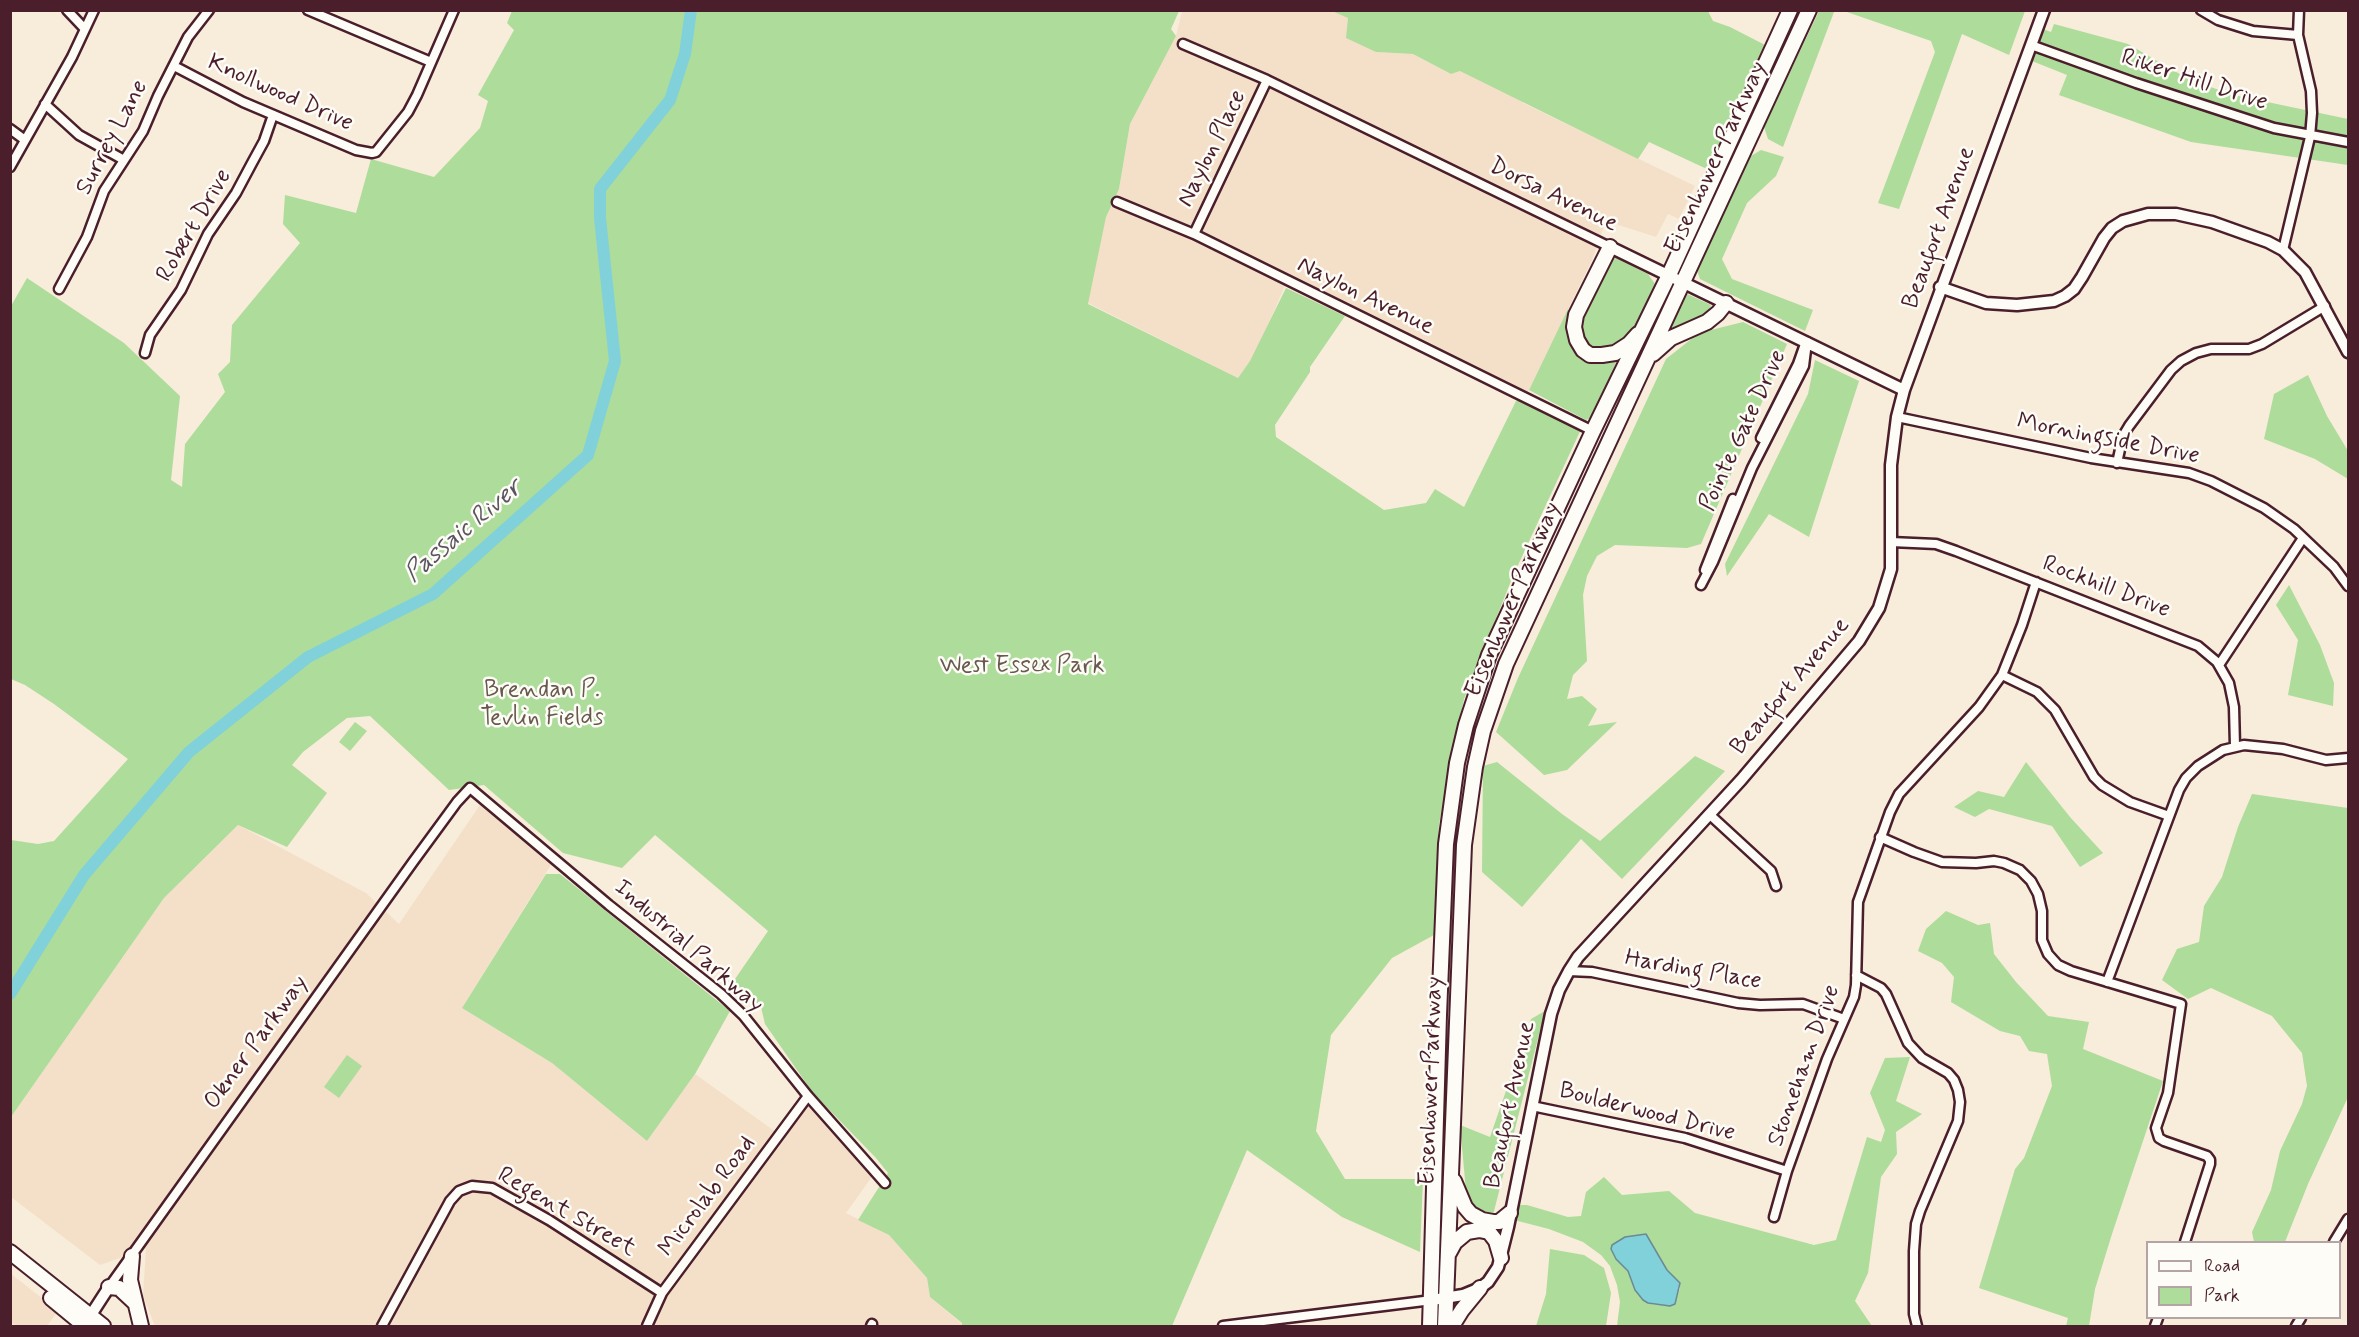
<!DOCTYPE html>
<html>
<head>
<meta charset="utf-8">
<style>
	body { margin:0 }
	#map { position:relative; width:2359px; height:1337px; overflow:hidden; background:#f8ecdb; font-family:Mynerve,sans-serif }
	canvas { display:block }
	.frame { position:absolute; inset:0; border:12px solid #4a1f2b; pointer-events:none }
	.legend { position:absolute; left:2146px; top:1241px; width:195px; height:78px; box-sizing:border-box; background:#fdfcf7; border:2px solid #b5a4a5; margin:0; padding:8px 10px; list-style:none; font-size:18px; color:#4a1f2b }
	.legend li { display:flex; align-items:center; gap:12px; height:30px }
	.legend b { width:30px; border:2px solid #b5a4a5 }
</style>
</head>
<body>
<div id="map">
<canvas width="2359" height="1337"></canvas>
<div class="frame"></div>
<ul class="legend">
<li><b style="height:8px;background:#fdfcf7"></b>Road</li>
<li><b style="height:16px;background:#aedc9b"></b>Park</li>
</ul>
</div>
<script>
const ctx = document.querySelector('canvas').getContext('2d');
ctx.lineJoin = 'round';
function paint(path, color) { ctx.fillStyle = color; ctx.fill(path, 'evenodd'); }
const shape = rows => new Path2D(rows.map(r => 'M' + r).join(''));
function strokePath(path, color, width, dash) { ctx.strokeStyle = color; ctx.lineWidth = width; ctx.lineCap = dash ? 'butt' : 'round'; ctx.setLineDash(dash || []); ctx.stroke(path); }
function label(font, color, halo, rows, align = 'center') {
  ctx.font = font + ' Mynerve,sans-serif'; ctx.lineWidth = 5; ctx.setLineDash([]); ctx.textBaseline = 'middle'; ctx.strokeStyle = halo; ctx.fillStyle = color; for (const [text, x, y, turn = 0] of rows) {
    ctx.save(); ctx.translate(x, y); ctx.rotate((+turn || 0) * Math.PI / 180); ctx.textAlign = isNaN(turn) ? turn : align; if (halo) ctx.strokeText(text, 0, 0); ctx.fillText(text, 0, 0); ctx.restore();
  }
}
const built = shape([
	[1182,11,1334,11,1349,17,1376,52,1413,54,1451,74,1496,58,1523,103,1695,186,1679,219,1668,214,1656,237,1606,221,1592,260,1525,398,1287,281,1255,355,1238,378,1088,303,1106,215,1119,189,1130,124,1176,36],
	[484,799,554,860,462,1008,552,1063,647,1141,695,1074,780,1135,813,1093,872,1162,876,1171,846,1213,889,1235,927,1278,930,1297,962,1324,962,1326,155,1326,143,1296,146,1249,100,1265,11,1197,11,1117,164,898,238,825,366,893,399,924],
	[10,1273,58,1311,47,1326,19,1326,11,1323]
]);
const green = shape([
	[512,11,1179,11,1171,29,1176,36,1130,124,1119,189,1106,217,1088,304,1238,378,1250,361,1286,288,1345,316,1310,367,1310,372,1275,425,1276,437,1384,510,1426,503,1435,489,1464,507,1516,401,1528,398,1583,425,1513,576,1464,699,1439,824,1434,935,1392,958,1331,1035,1316,1131,1345,1179,1423,1179,1420,1252,1342,1217,1247,1150,1172,1326,962,1326,962,1323,930,1297,927,1278,889,1235,858,1220,888,1173,876,1158,813,1093,765,1024,761,1007,733,982,768,931,655,835,622,868,563,853,484,785,449,790,370,716,347,718,303,752,292,765,327,793,287,847,238,825,164,898,11,1117,11,840,38,844,54,841,128,759,54,704,25,685,11,679,11,306,27,278,124,343,180,396,171,480,182,487,185,444,225,392,218,374,230,362,232,325,300,243,283,224,285,195,356,213,371,159,434,177,480,128,488,101,478,95,514,30,507,23],
	[1332,11,1708,11,1713,21,1730,27,1769,47,1709,170,1649,142,1638,159,1460,71,1451,74,1413,54,1376,52,1346,38,1348,18],
	[1819,11,1839,11,1834,12,1783,147,1768,139,1764,127],
	[1844,11,2025,11,2009,55,1962,34,1899,209,1878,203,1935,52,1931,41],
	[2054,24,2128,44,2190,80,2234,95,2348,119,2348,165,2191,142,2059,95,2067,75,2027,59,2040,28,2051,32],
	[1761,150,1784,157,1776,176,1747,203,1722,259,1732,279,1813,310,1805,331,1700,279,1696,268,1751,156],
	[1616,258,1648,274,1655,284,1635,328,1619,345,1601,351,1588,348,1579,334,1581,311,1606,262],
	[1685,293,1711,305,1707,316,1669,335],
	[1568,309,1568,329,1574,346,1618,357,1594,417,1586,420,1529,390],
	[1743,322,1787,344,1701,544,1687,548,1615,545,1597,556,1587,576,1583,595,1587,661,1573,675,1567,699,1582,696,1597,709,1588,726,1617,722,1567,770,1544,775,1496,732,1518,678,1666,359,1699,333],
	[1815,360,1859,381,1809,537,1769,514,1727,576,1725,564,1808,394],
	[2308,375,2327,416,2348,451,2348,479,2315,459,2264,439,2274,394],
	[2289,585,2320,645,2334,683,2333,706,2288,695,2298,640,2276,605],
	[355,722,367,731,350,751,339,742],
	[1695,756,1725,771,1622,879,1581,839,1522,907,1482,872,1483,766,1497,762,1562,814,1600,841],
	[2026,762,2070,817,2103,853,2080,867,2052,826,1989,809,1975,817,1954,807,1978,791,2004,797],
	[2252,794,2348,808,2348,1097,2308,1184,2285,1242,2254,1242,2252,1232,2271,1190,2280,1151,2302,1104,2307,1086,2302,1053,2272,1016,2211,988,2188,999,2162,980,2177,949,2199,942,2204,906,2222,877,2238,827],
	[546,874,560,874,730,1011,695,1074,647,1141,552,1063,462,1008],
	[1946,911,1978,925,1990,923,1994,954,2016,982,2048,1016,2089,1022,2083,1049,2163,1081,2112,1234,2095,1289,2089,1326,2066,1326,2068,1318,1979,1288,2015,1169,2024,1158,2052,1086,2047,1054,2029,1051,2020,1036,2000,1031,1951,1002,1954,977,1942,963,1918,951,1926,929],
	[1545,1011,1492,1219,1467,1202,1460,1125,1490,1137,1531,1019],
	[347,1055,362,1066,339,1098,324,1087],
	[1910,1057,1896,1101,1922,1114,1896,1132,1897,1154,1881,1177,1868,1273,1855,1301,1872,1326,1617,1326,1620,1302,1617,1285,1610,1266,1601,1255,1583,1242,1549,1229,1514,1220,1516,1205,1527,1205,1568,1217,1581,1216,1586,1192,1604,1177,1622,1195,1669,1191,1695,1213,1814,1245,1836,1240,1867,1137,1881,1142,1885,1130,1870,1093,1885,1058],
	[1646,1234,1667,1270,1678,1281,1680,1288,1678,1294,1675,1304,1670,1306,1651,1304,1635,1290,1628,1271,1616,1259,1611,1247,1625,1237],
	[1550,1249,1584,1255,1604,1268,1611,1293,1606,1326,1536,1326,1546,1294]
]);
const water = shape([
	[1646,1234,1667,1270,1680,1283,1675,1304,1670,1306,1648,1303,1643,1300,1635,1290,1628,1271,1616,1259,1611,1249,1612,1245,1625,1237,1646,1234]
]);
const river = shape([
	[10,994,84,875,189,752,308,657,433,594,588,455,615,361,600,218,600,189,670,100,685,54,691,10]
]);
const minor = shape([
	[67,10,84,28],
	[308,10,431,62],
	[2201,10,2218,20,2253,31,2298,35],
	[1183,44,1267,80,1610,247],
	[2031,45,2136,83,2274,128,2348,142],
	[174,66,243,102,356,150,372,153,376,152,408,112,417,95,454,10],
	[45,104,79,135,124,160],
	[10,129,25,140],
	[10,167,72,57,94,10],
	[1117,202,1194,234,1593,431],
	[1194,234,1267,80],
	[2283,250,2310,137,2312,113,2311,91,2298,35,2299,10],
	[59,289,87,237,104,191,143,131,158,96,188,37,209,10],
	[145,353,150,335,181,290,208,234,236,193,252,163,264,141,273,115],
	[1897,417,2091,458,2189,473,2211,481,2264,508,2294,529,2334,567,2348,586],
	[1761,438,1798,364,1805,344],
	[2117,463,2123,436,2129,426,2171,370,2181,361,2196,353,2211,349,2249,349,2262,344,2325,306],
	[1891,542,1936,544,1956,551,2198,646,2217,662,2229,683,2234,707,2235,746],
	[1705,570,1733,499],
	[1701,585,1713,562,1752,468,1804,366,1807,342],
	[2219,665,2303,538],
	[2002,675,2037,692,2055,710,2094,777,2102,785,2130,802,2169,816],
	[1709,814,1771,871,1776,886],
	[1880,837,1914,852,1942,862,1976,863,1994,861,2004,863,2020,870,2031,881,2038,894,2042,911,2042,940,2048,954,2058,965,2071,971,2181,1004,2168,1093,2156,1128,2159,1138,2164,1141,2207,1156,2210,1160,2210,1164,2185,1242],
	[1569,971,1592,972,1738,1003,1760,1005,1803,1004,1844,1019],
	[1856,975,1881,988,1886,994,1908,1043,1922,1058,1948,1073,1954,1080,1958,1090,1960,1102,1958,1121,1920,1211,1916,1224,1914,1251,1914,1314,1917,1326],
	[2107,982,2179,790,2186,778,2198,766,2223,750,2244,745,2283,749,2326,760,2348,758],
	[1532,1106,1685,1138,1787,1171],
	[1774,1217,1787,1171,1827,1059,1854,997,1856,985,1858,902,1890,812,1899,794,1979,707,2002,675,2022,625,2036,582],
	[2334,1242,2348,1219],
	[109,1287,413,862,457,802,470,788,609,905,721,994,743,1015,808,1096,885,1183],
	[382,1326,450,1201,459,1191,472,1186,492,1188,549,1220,662,1293],
	[647,1326,662,1293,808,1096],
	[871,1326,872,1324],
	[1223,1326,1432,1300],
	[2155,1326,2158,1318],
	[2296,1326,2301,1318]
]);
const tertiary = shape([
	[1610,247,1904,390],
	[1940,287,1986,303,2017,305,2054,301,2065,296,2074,289,2082,277,2104,238,2112,228,2123,221,2148,214,2176,214,2212,222,2268,242,2283,250,2305,272,2348,352],
	[1432,1300,1463,1295,1480,1288,1488,1282,1498,1267,1508,1227,1551,1014,1559,990,1569,971,1578,957,1741,780,1859,641,1879,608,1891,569,1891,465,1897,417,1904,390,2044,10],
	[87,1321,109,1287]
]);
const primary = shape([
	[1610,247,1576,315,1574,327,1577,340,1583,350,1590,355,1602,355,1615,353,1629,344,1638,334],
	[1653,354,1671,338,1707,322,1718,313,1726,303],
	[1454,1181,1465,1207,1471,1214,1482,1220,1493,1222,1499,1222,1510,1213],
	[10,1252,103,1326],
	[1449,1253,1455,1242,1467,1232,1479,1230,1489,1232,1496,1241,1501,1258],
	[132,1256,130,1280,141,1326],
	[109,1287,119,1288,134,1302],
	[51,1298,85,1326],
	[1430,1326,1439,1015,1446,844,1457,763,1466,725,1489,655,1593,431,1669,275,1790,10],
	[1445,1326,1464,845,1475,767,1483,731,1506,664,1809,10],
	[1452,1326,1462,1310,1480,1288]
]);
const streetNames = [
	["Riker Hill Drive",2194,81,18],
	["Knollwood Drive",280,94,24],
	["Surrey Lane",113,138,-62],
	["Naylon Place",1213,149,-64],
	["Eisenhower Parkway",1717,158,-65],
	["Dorsa Avenue",1553,196,26],
	["Robert Drive",195,226,-60],
	["Beaufort Avenue",1940,228,-70],
	["Naylon Avenue",1365,297,26],
	["Pointe Gate Drive",1744,431,-65],
	["Morningside Drive",2108,440,11],
	["Rockhill Drive",2106,588,21],
	["Eisenhower Parkway",1514,600,-67],
	["Beaufort Avenue",1791,687,-50],
	["Industrial Parkway",688,947,41],
	["Harding Place",1693,971,10],
	["Okner Parkway",257,1043,-54],
	["Stoneham Drive",1805,1066,-70],
	["Eisenhower Parkway",1432,1081,-88],
	["Beaufort Avenue",1511,1105,-78],
	["Boulderwood Drive",1647,1113,14],
	["Microlab Road",708,1197,-53],
	["Regent Street",566,1213,30]
];
const parkNames = [
	["West Essex Park",1022,667],
	["Brendan P.",542,691],
	["Tevlin Fields",542,719]
];
const waterNames = [
	["Passaic River",464,532,-40]
];
paint(built, '#f4e0c8');
paint(green, '#aedc9b');
paint(water, '#81d1da');
strokePath(water, '#6b8a94', 1.5);
strokePath(river, '#81d1da', 12);
strokePath(minor, '#4a1f2b', 13);
strokePath(tertiary, '#4a1f2b', 15);
strokePath(primary, '#4a1f2b', 18);
strokePath(minor, '#fdfcf7', 8);
strokePath(tertiary, '#fdfcf7', 10);
strokePath(primary, '#fdfcf7', 14);
label('24px', '#4a1f2b', '#fdfcf7', streetNames);
label('24px', '#68584d', '#fdfcf7', parkNames);
label('italic 26px', '#5a5460', '#fdfcf7', waterNames);
</script>
</body>
</html>
